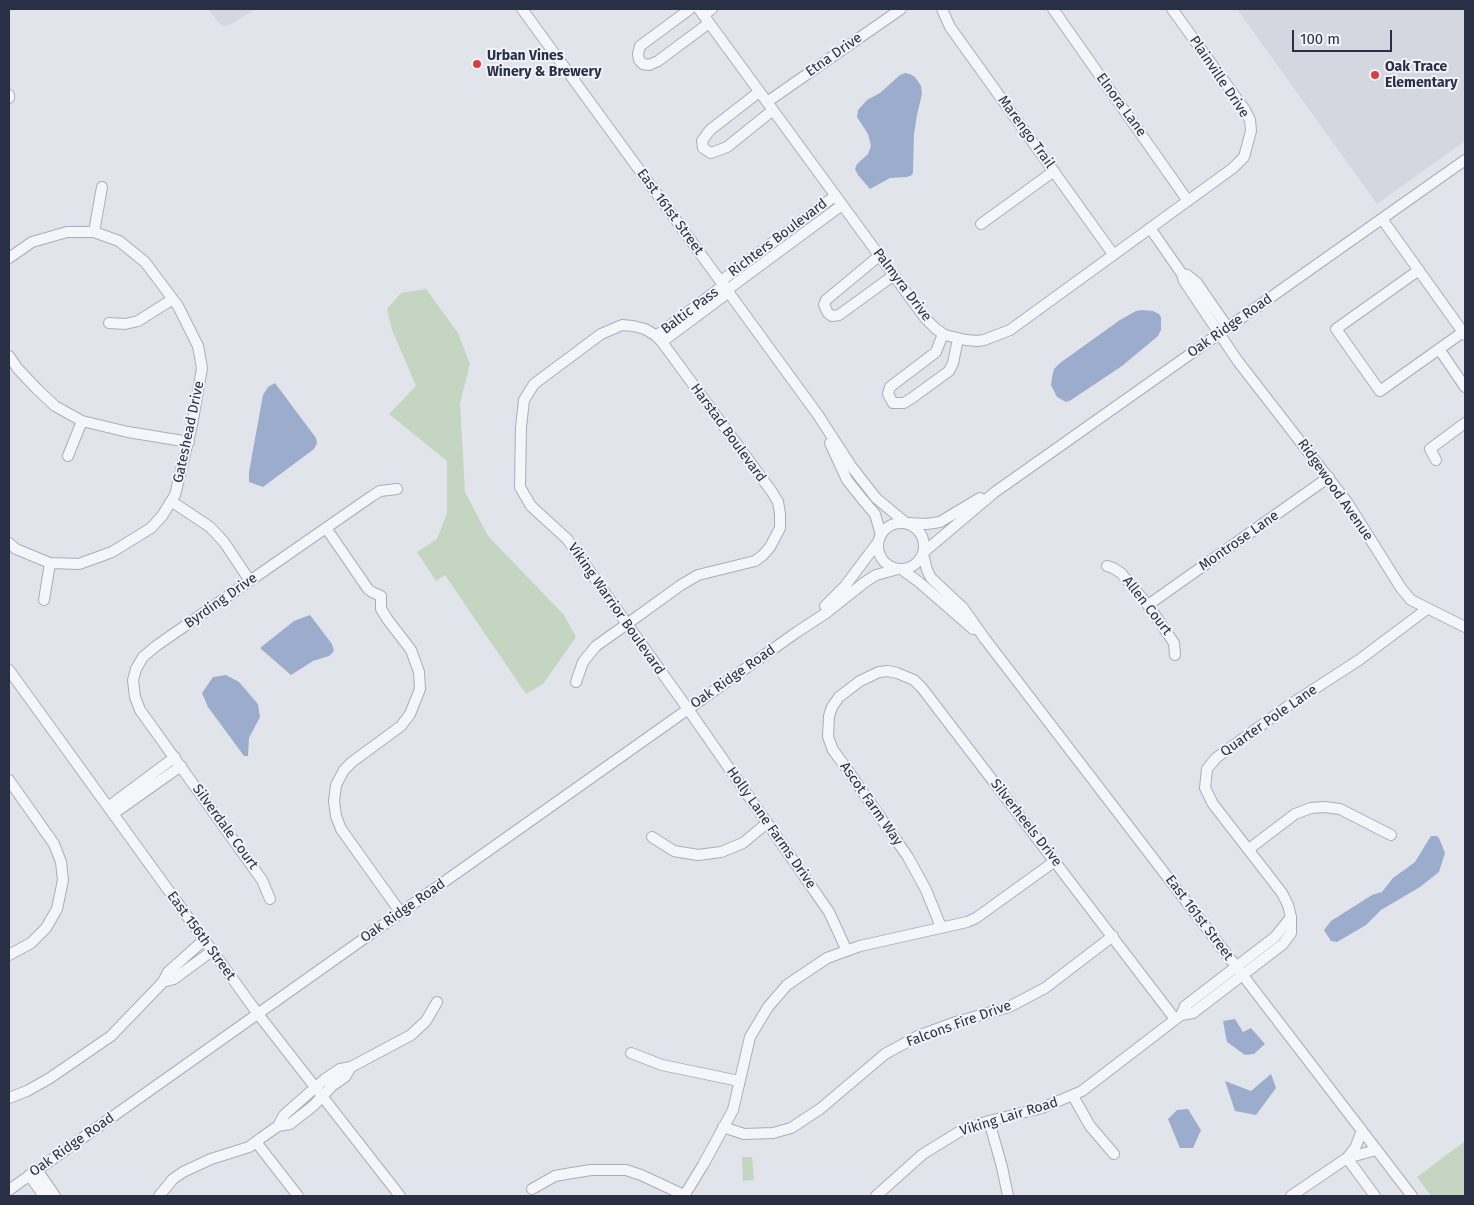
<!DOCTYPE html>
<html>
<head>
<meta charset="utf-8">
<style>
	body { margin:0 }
	#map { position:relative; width:1474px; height:1205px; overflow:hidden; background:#e2e4eb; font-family:"Fira Sans",sans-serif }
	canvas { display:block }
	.frame { position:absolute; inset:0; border:10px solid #292f44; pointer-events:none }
	.scale { position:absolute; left:1292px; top:30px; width:100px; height:22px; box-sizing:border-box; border:2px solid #292f44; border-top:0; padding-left:6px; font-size:15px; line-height:18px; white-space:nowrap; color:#292f44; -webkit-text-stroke:4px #f2f3f8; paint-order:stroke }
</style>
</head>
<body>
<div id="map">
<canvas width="1474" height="1205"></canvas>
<div class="frame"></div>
<div class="scale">100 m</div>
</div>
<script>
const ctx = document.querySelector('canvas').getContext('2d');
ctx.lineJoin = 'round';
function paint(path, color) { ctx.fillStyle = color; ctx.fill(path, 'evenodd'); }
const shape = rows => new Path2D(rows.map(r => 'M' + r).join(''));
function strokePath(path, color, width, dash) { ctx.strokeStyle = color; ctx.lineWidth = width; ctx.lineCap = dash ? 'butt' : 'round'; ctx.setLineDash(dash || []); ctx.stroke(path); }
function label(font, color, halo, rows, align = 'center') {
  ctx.font = font + ' "Fira Sans",sans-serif'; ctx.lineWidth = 4; ctx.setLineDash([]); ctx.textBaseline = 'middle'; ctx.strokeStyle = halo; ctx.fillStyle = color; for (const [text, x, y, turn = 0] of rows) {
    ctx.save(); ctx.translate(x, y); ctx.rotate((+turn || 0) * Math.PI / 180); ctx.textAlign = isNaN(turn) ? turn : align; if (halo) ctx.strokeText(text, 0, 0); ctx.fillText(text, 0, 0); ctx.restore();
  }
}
const built = shape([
	[208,9,255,9,233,23,225,26,221,25],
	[1237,9,1465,9,1465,141,1377,204]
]);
const green = shape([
	[426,289,458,333,470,364,460,403,465,492,488,536,564,615,576,637,543,684,526,694,445,575,436,581,417,552,437,539,447,513,447,461,389,414,416,386,392,330,387,309,401,293],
	[1465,1141,1465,1196,1431,1196,1417,1177],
	[742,1157,752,1157,754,1180,743,1181]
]);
const water = shape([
	[905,73,910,74,915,77,921,86,922,94,917,115,914,134,913,172,912,175,907,177,890,178,870,189,858,175,855,169,857,164,868,154,871,146,868,134,857,117,858,110,867,100,880,93,900,75],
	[1142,310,1153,311,1159,314,1161,317,1161,330,1158,336,1122,366,1071,400,1066,402,1057,397,1051,385,1052,377,1054,369,1060,363,1120,320,1136,311],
	[275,383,316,438,317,443,314,449,263,487,249,482,249,472,263,395,268,387],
	[310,615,332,644,334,651,329,656,313,661,291,675,260,648,294,621],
	[226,675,239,682,258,704,260,717,249,738,248,756,244,756,208,707,202,693,213,677],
	[1431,836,1437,836,1439,838,1445,853,1439,872,1420,887,1381,910,1366,925,1337,942,1331,941,1324,930,1331,921,1372,895,1382,892,1393,878,1415,862],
	[1235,1019,1243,1032,1251,1028,1265,1044,1254,1054,1245,1055,1227,1042,1223,1021],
	[1271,1074,1276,1088,1256,1115,1235,1111,1225,1081,1251,1091],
	[1188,1109,1201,1130,1193,1148,1180,1148,1168,1119,1177,1110]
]);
const minor = shape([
	[522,9,818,415,851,466,876,498,906,523],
	[690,9,640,46,638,54,639,60,643,64,649,65,658,61,709,23],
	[699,9,925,318,936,329,945,335,966,340,977,341,984,340,1010,330,1233,168,1244,157,1251,131,1250,120,1245,110,1172,9],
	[942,9,950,27,1113,254],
	[1053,9,1188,201],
	[703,15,712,9],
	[759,92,710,130,702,141,703,148,711,153,727,147,773,110],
	[9,95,9,98],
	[767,102,901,9],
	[1382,219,1465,335],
	[981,224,1054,171],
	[1150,228,1182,274,1184,281,1237,360,1347,502,1401,588,1411,600,1465,627],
	[94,232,102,187],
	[879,256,826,300,824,305,828,313,832,316,839,315,894,275],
	[9,258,32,242,67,232,94,232,119,241,145,262,178,306,198,346,202,368,192,425,175,495,162,516,151,528,112,552,79,564,50,563,16,549,9,543],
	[1419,270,1336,329,1380,391,1463,332],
	[1182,274,1187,275,1197,283,1228,328],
	[721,281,835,196],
	[727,290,842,205],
	[109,323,125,324,138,321,173,299],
	[943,334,936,352,890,387,888,394,893,403,904,403,912,398,949,371,953,363,958,339],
	[656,336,724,285],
	[662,342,729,292],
	[1439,349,1465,387],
	[9,356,18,369,37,389,55,406,82,421,128,432,189,442],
	[830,443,847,480,863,500,875,514,881,535],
	[68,456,82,421],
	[1436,460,1430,449,1465,423],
	[171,501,210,527,224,542,250,581],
	'878 546a23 23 0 1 1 46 0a23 23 0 1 1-46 0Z',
	[909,523,927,524,940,522,980,498],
	[326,528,368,589,372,592,381,596,381,609,388,620,411,650,419,672,420,689,410,714,401,726,352,762,344,770,336,785,334,801,336,816,341,829,401,913],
	[924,552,995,492,1465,160],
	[923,554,927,570,931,578,963,608,985,639,1412,1196],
	[1107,566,1113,568,1121,573,1148,605,1174,643,1175,655],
	[901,569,919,582,973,629],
	[44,600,50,563],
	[1148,605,1329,477],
	[825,606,845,586,878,542],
	[9,670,258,1014,400,1196],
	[576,682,583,662,596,646,627,624,681,585,698,575,755,561,763,555,770,547,780,528,780,514,778,502,772,492,662,342,655,335,645,329,633,326,622,325,601,334,534,384,524,400,521,427,520,487,531,506,567,539,627,624,688,709,829,912,847,951],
	[9,780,54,844,61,862,63,880,57,909,46,928,31,943,9,955],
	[108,807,175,757],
	[113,814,181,766],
	[652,837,674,851,698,855,721,852,743,843,767,823],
	[1249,849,1295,814,1311,808,1325,807,1340,809,1391,835],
	[270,899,262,880,140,710,135,697,133,680,136,669,143,657,156,646,372,496,380,491,397,489],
	[941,927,926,890,908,857,844,765,833,750,828,737,829,716,832,707,839,697,860,681,879,672,888,671,897,673,914,680,922,688,1175,1019],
	[163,982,174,979,212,951],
	[1181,1015,1193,1013,1283,944,1291,933,1291,917,1288,905,1282,893,1213,804,1205,788,1207,769,1216,758,1288,706,1359,660,1427,609],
	[631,1053,662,1065,739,1081],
	[1073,1096,1090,1126,1114,1154],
	[9,1098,27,1091,50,1078,111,1036,163,982,168,972,204,940],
	[989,1121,1002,1167,1008,1196],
	[278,1126,290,1124,313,1106,332,1086,345,1077,351,1067],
	[723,1127,744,1134,773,1133,791,1128,820,1109,885,1054,918,1036,956,1022,1009,1007,1045,988,1113,936],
	[256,1142,298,1196],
	[1347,1158,1375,1196],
	[1347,1158,1355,1148,1362,1131],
	[37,1170,55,1196],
	[29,1175,44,1196],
	[532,1189,555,1176,566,1174,591,1170,626,1170,641,1175,684,1195],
	[9,1190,797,632,826,613,865,582,876,575,898,569],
	[159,1196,173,1179,183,1172,211,1159,249,1147,261,1138,278,1126,284,1115,325,1079,340,1069,351,1067,411,1035,426,1021,437,1002],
	[684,1196,703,1165,733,1110,750,1037,768,1007,787,985,827,958,860,946,967,922,976,918,1055,861],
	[876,1196,923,1154,962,1130,989,1121,1042,1108,1082,1091,1181,1015,1185,1006,1275,937,1291,917],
	[1291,1196,1347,1158,1376,1150]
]);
const markers = [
	[477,64,5,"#d54141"],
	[1375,75,5,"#d54141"]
];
const streetNames = [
	["Etna Drive",834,55,-35],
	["Plainville Drive",1219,77,56],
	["Elnora Lane",1121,105,54],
	["Marengo Trail",1026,132,54],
	["East 161st Street",670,212,54],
	["Richters Boulevard",778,238,-37],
	["Palmyra Drive",902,285,53],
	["Baltic Pass",690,311,-37],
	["Oak Ridge Road",1230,326,-35],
	["Gateshead Drive",189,432,-78],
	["Harstad Boulevard",728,433,54],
	["Ridgewood Avenue",1335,490,55],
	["Montrose Lane",1239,541,-35],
	["Byrding Drive",221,601,-35],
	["Allen Court",1147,606,52],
	["Viking Warrior Boulevard",616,609,55],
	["Oak Ridge Road",733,677,-35],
	["Quarter Pole Lane",1269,721,-35],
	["Ascot Farm Way",871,804,55],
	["Silverheels Drive",1026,823,52],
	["Silverdale Court",225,827,54],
	["Holly Lane Farms Drive",771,828,55],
	["Oak Ridge Road",403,911,-35],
	["East 161st Street",1199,918,53],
	["East 156th Street",201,936,54],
	["Falcons Fire Drive",959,1024,-20],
	["Viking Lair Road",1009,1117,-17],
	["Oak Ridge Road",72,1145,-35]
];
const poiNames = [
	["Urban Vines",487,56],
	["Winery & Brewery",487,72],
	["Oak Trace",1385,67],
	["Elementary",1385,83]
];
paint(built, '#d4d6e0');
paint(green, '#c4d5c2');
paint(water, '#9baccc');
strokePath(minor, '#aaaeb9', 12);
strokePath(minor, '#f5f6f9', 10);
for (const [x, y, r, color] of markers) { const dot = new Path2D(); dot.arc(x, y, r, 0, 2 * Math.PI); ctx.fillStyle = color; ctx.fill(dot); strokePath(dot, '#f2f3f8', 2); }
label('14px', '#292f44', '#f2f3f8', streetNames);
label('bold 14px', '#292f44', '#f2f3f8', poiNames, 'left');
</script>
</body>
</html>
